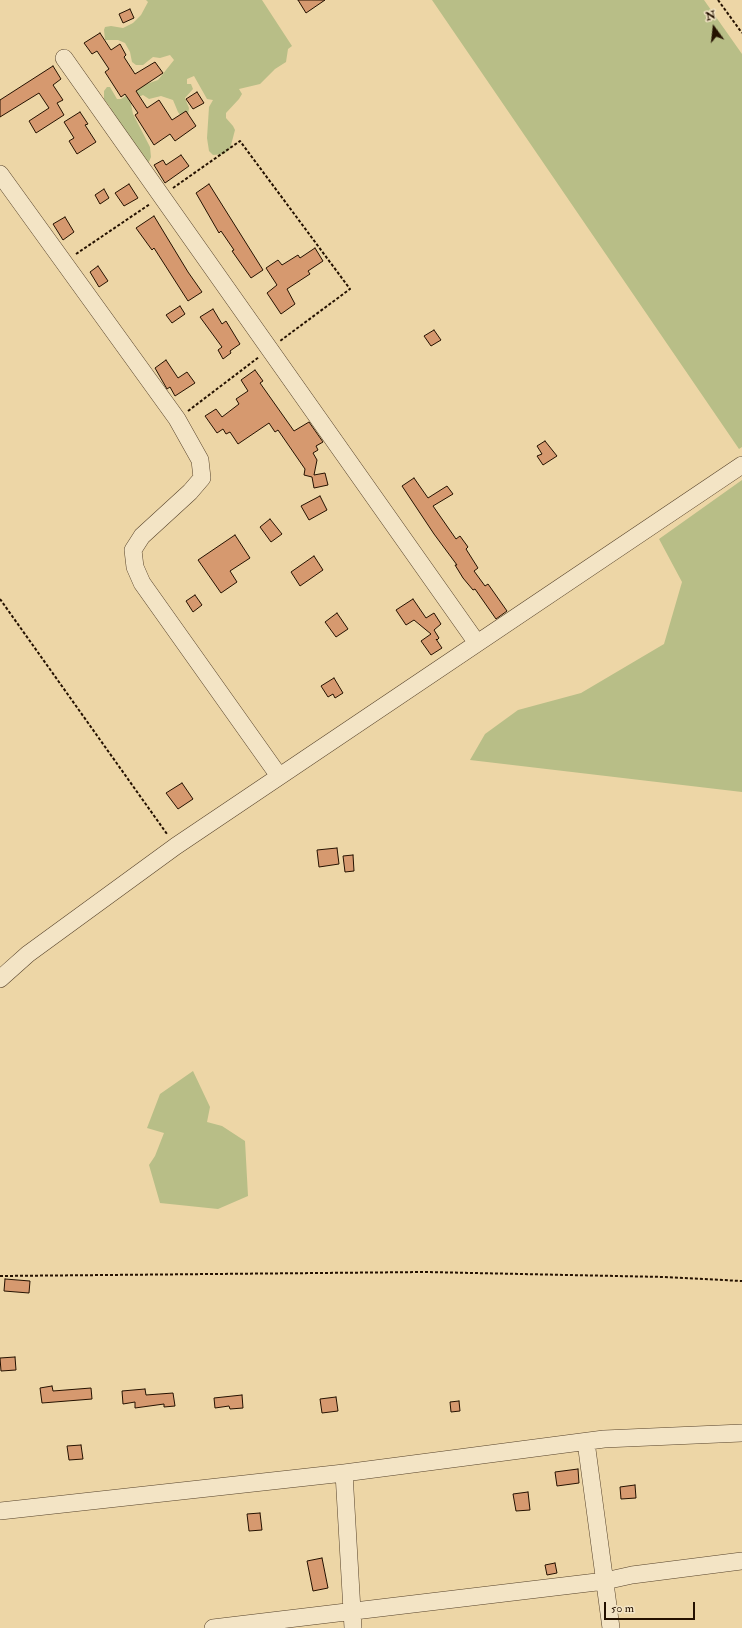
<!DOCTYPE html>
<html>
<head>
<meta charset="utf-8">
<style>
	body { margin:0 }
	#map { position:relative; width:742px; height:1628px; overflow:hidden; background:#edd6a6; font-family:"IM FELL Double Pica",serif }
	canvas { display:block }
	.north { position:absolute; left:694px; top:8px; width:40px; height:40px; -webkit-text-stroke:3px #f3e4c5; paint-order:stroke; rotate:345deg; font-size:11px; font-weight:700; line-height:16px; text-align:center; color:#241100 }
	.north::after { content:''; display:block; margin:auto; width:14px; height:18px; background:#241100; clip-path:polygon(50% 0,100% 100%,50% 72%,0 100%) }
	.scale { position:absolute; left:604px; top:1602px; width:91px; height:18px; box-sizing:border-box; border:2px solid #241100; border-top:0; padding-left:5px; font-size:12px; line-height:14px; white-space:nowrap; color:#241100; -webkit-text-stroke:3px #f3e4c5; paint-order:stroke }
</style>
</head>
<body>
<div id="map">
<canvas width="742" height="1628"></canvas>
<div class="north">N</div>
<div class="scale">50 m</div>
</div>
<script>
const ctx = document.querySelector('canvas').getContext('2d');
ctx.lineJoin = 'round';
function paint(path, color) { ctx.fillStyle = color; ctx.fill(path, 'evenodd'); }
const shape = rows => new Path2D(rows.map(r => 'M' + r).join(''));
function strokePath(path, color, width, dash) { ctx.strokeStyle = color; ctx.lineWidth = width; ctx.lineCap = dash ? 'butt' : 'round'; ctx.setLineDash(dash || []); ctx.stroke(path); }
const green = shape([
	[146,0,262,0,292,46,288,49,286,62,275,69,260,84,239,89,242,94,239,99,226,113,226,118,233,126,235,130,230,149,224,154,213,155,209,151,207,138,209,107,213,100,207,99,194,76,187,79,187,84,191,84,193,89,185,98,189,108,188,115,181,116,178,112,173,100,161,96,149,99,143,95,134,99,131,104,133,114,150,147,151,157,148,164,136,174,134,173,135,166,110,107,104,99,104,91,107,87,110,87,117,99,121,99,141,86,158,80,174,60,170,55,160,58,153,57,143,65,136,65,132,62,130,52,125,43,118,40,105,40,104,30,105,27,111,26,123,28,133,23,141,15,148,2],
	[432,0,704,0,742,54,742,447,739,449],
	[742,480,742,792,470,760,485,734,518,710,581,693,664,644,682,582,659,539],
	[193,1071,210,1107,207,1122,222,1126,245,1141,248,1196,218,1209,160,1203,149,1165,155,1156,164,1133,147,1128,160,1094]
]);
const building = shape([
	[298,0,325,0,306,13,298,0],
	[130,9,134,18,123,23,119,14,130,9],
	[100,33,111,50,120,44,126,55,124,57,135,74,155,62,163,73,136,91,147,108,159,100,172,120,186,111,196,126,175,141,170,134,154,145,135,115,138,113,125,94,121,97,114,86,105,72,109,69,97,51,92,54,84,43,100,33],
	[53,66,61,79,53,85,63,100,57,103,64,115,36,133,29,121,49,108,39,93,0,117,0,100,53,66],
	[197,92,204,103,193,109,186,99,197,92],
	[80,112,88,124,85,125,96,142,77,154,69,141,74,138,64,122,80,112],
	[181,155,189,166,165,183,154,165,163,160,166,165,181,155],
	[129,184,138,198,124,206,115,193,129,184],
	[209,184,263,270,251,278,232,251,234,250,221,231,219,233,196,193,209,184],
	[104,189,109,198,100,204,95,195,104,189],
	[154,216,188,272,202,292,188,301,154,248,152,250,136,228,154,216],
	[65,217,74,232,63,240,53,224,65,217],
	[315,248,323,261,308,271,310,274,287,289,295,304,281,314,267,293,277,285,266,268,278,260,282,265,298,255,300,258,315,248],
	[98,266,108,281,99,287,90,272,98,266],
	[180,306,185,314,172,323,166,315,180,306],
	[213,309,222,324,226,321,240,344,230,351,231,353,223,359,218,350,222,347,200,317,213,309],
	[434,330,441,340,431,346,424,336,434,330],
	[166,360,178,378,187,372,195,383,175,396,170,387,167,389,155,368,166,360],
	[255,370,263,381,260,383,294,431,309,422,323,442,316,446,318,450,313,453,317,460,314,475,325,473,328,485,314,488,312,477,304,475,305,469,278,430,275,432,269,423,238,444,230,432,226,434,223,429,217,433,205,416,216,409,222,417,239,404,236,399,248,391,241,380,255,370],
	[545,441,557,456,543,465,537,456,542,454,537,446,545,441],
	[414,478,428,498,447,486,453,494,433,506,456,539,460,536,468,547,466,549,478,568,474,571,485,586,488,584,507,611,496,619,475,589,473,590,463,578,455,565,457,565,434,534,402,486,414,478],
	[320,496,327,510,309,520,301,506,320,496],
	[270,519,282,534,271,542,260,527,270,519],
	[235,535,250,558,230,571,237,582,221,593,198,560,235,535],
	[314,556,323,570,300,586,291,572,314,556],
	[195,595,202,605,193,612,186,601,195,595],
	[413,599,426,618,434,613,441,624,434,630,439,638,437,640,436,639,442,648,431,655,421,641,431,634,414,620,406,625,396,610,413,599],
	[337,613,348,629,336,637,325,622,337,613],
	[334,678,343,693,335,698,333,694,328,697,321,686,334,678],
	[182,783,193,799,178,809,166,793,182,783],
	[337,848,339,864,319,867,317,850,337,848],
	[353,855,354,871,345,872,343,856,353,855],
	[5,1279,30,1281,29,1293,4,1291,5,1279],
	[15,1357,16,1370,1,1371,0,1358,15,1357],
	[52,1386,53,1391,91,1388,92,1399,42,1403,40,1388,52,1386],
	[145,1389,146,1395,173,1393,175,1406,164,1407,164,1404,135,1408,135,1402,123,1404,122,1391,145,1389],
	[242,1395,243,1408,230,1409,229,1406,215,1408,214,1398,242,1395],
	[336,1397,338,1411,322,1413,320,1399,336,1397],
	[459,1401,460,1411,451,1412,450,1402,459,1401],
	[81,1445,83,1459,69,1460,67,1446,81,1445],
	[578,1469,579,1483,557,1486,555,1472,578,1469],
	[635,1485,636,1498,621,1499,620,1487,635,1485],
	[528,1492,530,1510,516,1511,513,1494,528,1492],
	[260,1513,262,1530,249,1531,247,1514,260,1513],
	[322,1558,328,1588,313,1591,307,1561,322,1558],
	[555,1563,557,1573,547,1575,545,1565,555,1563]
]);
const path = shape([
	[718,0,742,33],
	[173,188,240,141,350,289,280,341],
	[76,254,150,204],
	[188,411,259,357],
	[0,599,167,834],
	[0,1276,426,1272,664,1277,742,1281]
]);
const minor = shape([
	[64,58,477,643],
	[0,174,177,419,200,460,202,478,190,492,142,536,133,550,135,567,142,583,279,776],
	[0,979,28,954,176,846,742,465],
	[586,1442,611,1628],
	[344,1473,353,1628],
	[0,1511,344,1473,604,1439,742,1433],
	[213,1628,605,1581,632,1575,742,1561]
]);
paint(green, '#b8be87');
paint(building, '#d6996f');
strokePath(building, '#241100', 1);
strokePath(minor, '#56422a', 18);
strokePath(path, '#241100', 2, [3, 2]);
strokePath(minor, '#f3e4c5', 17);
</script>
</body>
</html>
